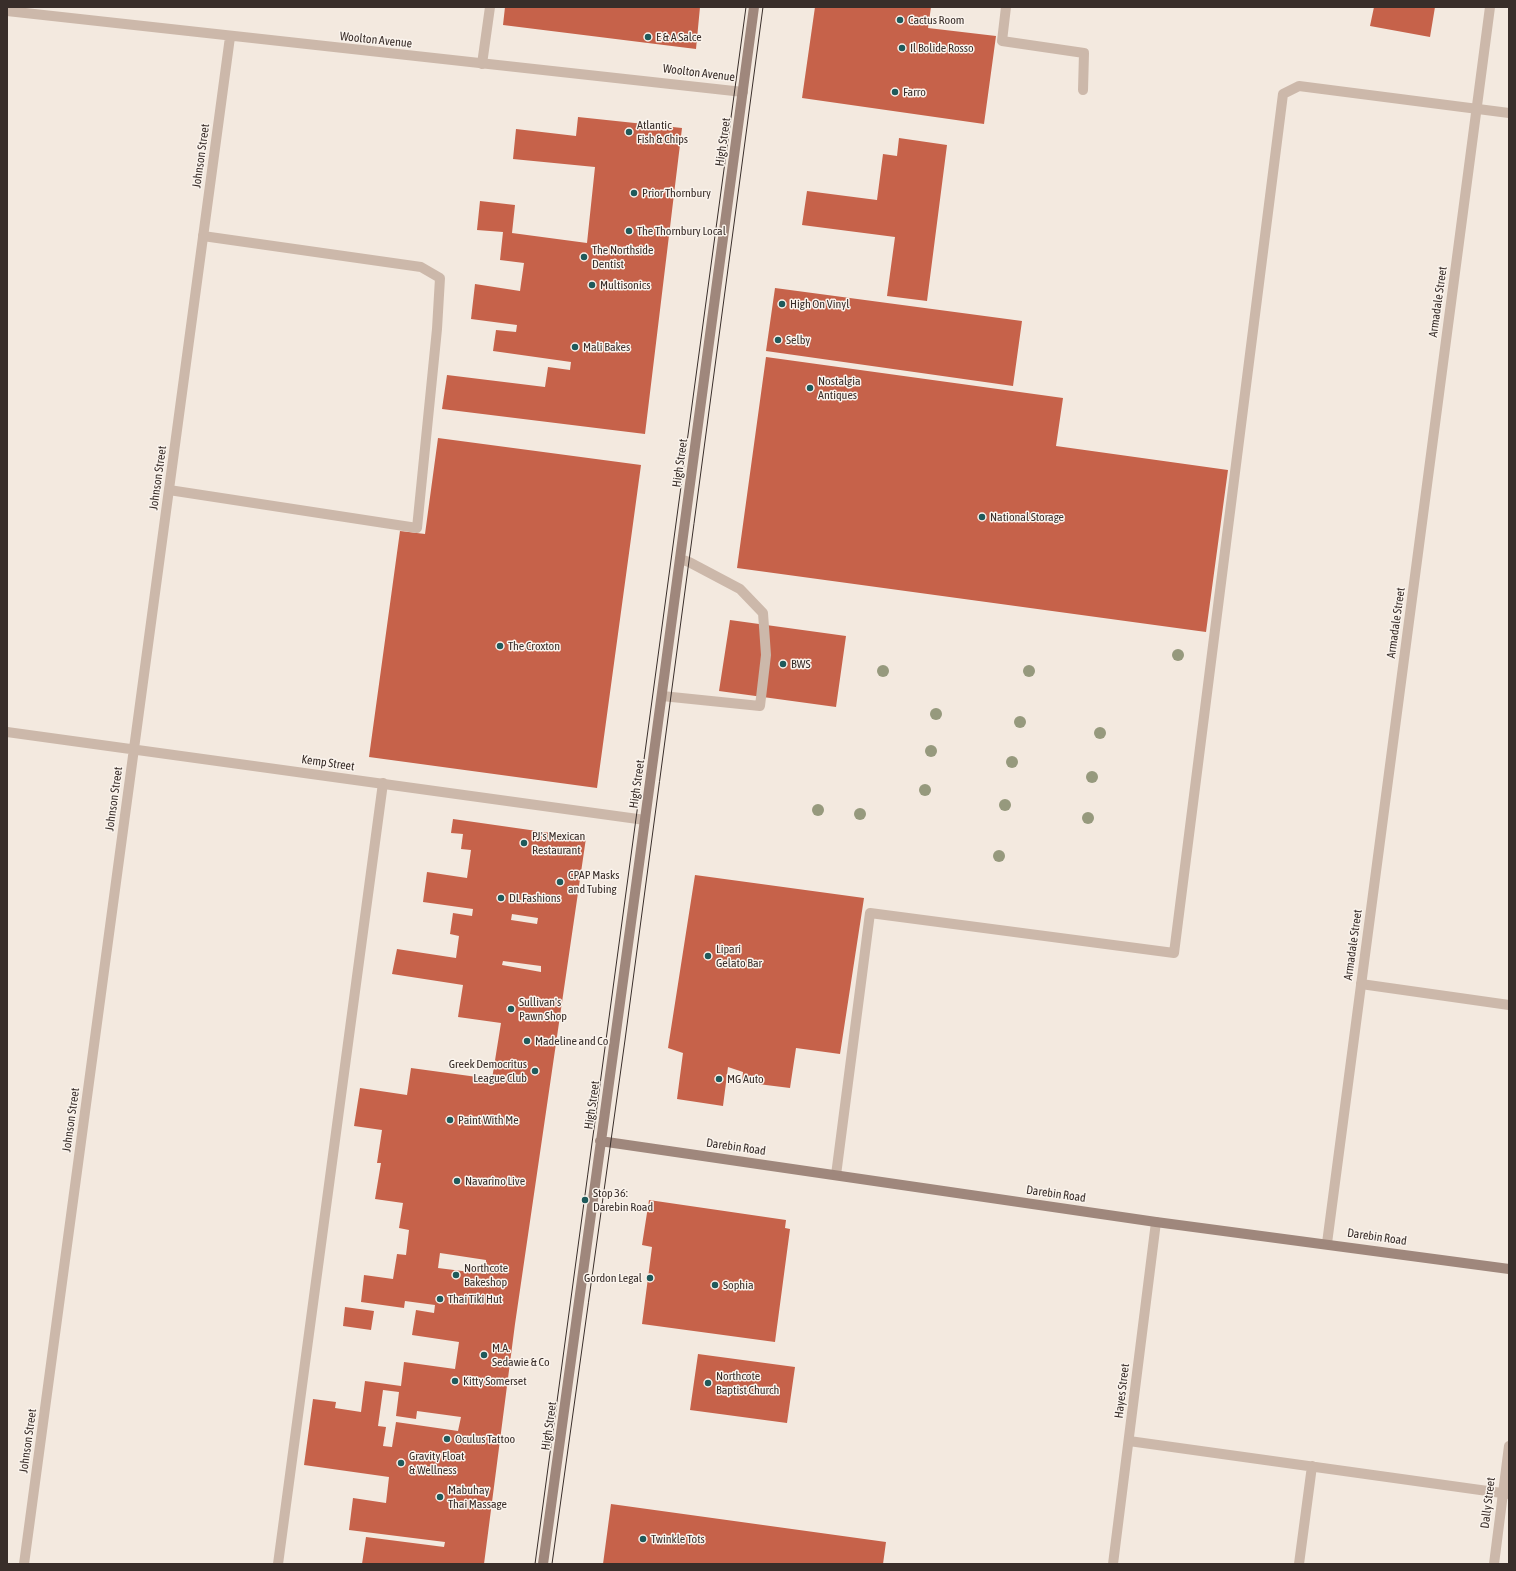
<!DOCTYPE html>
<html>
<head>
<meta charset="utf-8">
<style>
	body { margin:0 }
	#map { position:relative; width:1516px; height:1571px; overflow:hidden; background:#f3e9df; font-family:"Asap Condensed",sans-serif }
	canvas { display:block }
	.frame { position:absolute; inset:0; border:8px solid #392e2a; pointer-events:none }
</style>
</head>
<body>
<div id="map">
<canvas width="1516" height="1571"></canvas>
<div class="frame"></div>
</div>
<script>
const ctx = document.querySelector('canvas').getContext('2d');
ctx.lineJoin = 'round';
function paint(path, color) { ctx.fillStyle = color; ctx.fill(path, 'evenodd'); }
const shape = rows => new Path2D(rows.map(r => 'M' + r).join(''));
function strokePath(path, color, width, dash) { ctx.strokeStyle = color; ctx.lineWidth = width; ctx.lineCap = dash ? 'butt' : 'round'; ctx.setLineDash(dash || []); ctx.stroke(path); }
function label(font, color, halo, rows, align = 'center') {
  ctx.font = font + ' "Asap Condensed",sans-serif'; ctx.lineWidth = 3; ctx.setLineDash([]); ctx.textBaseline = 'middle'; ctx.strokeStyle = halo; ctx.fillStyle = color; for (const [text, x, y, turn = 0] of rows) {
    ctx.save(); ctx.translate(x, y); ctx.rotate((+turn || 0) * Math.PI / 180); ctx.textAlign = isNaN(turn) ? turn : align; if (halo) ctx.strokeText(text, 0, 0); ctx.fillText(text, 0, 0); ctx.restore();
  }
}
const building = shape([
	[505,7,700,7,696,49,503,25],
	[815,7,931,7,928,28,996,36,984,124,802,98],
	[1374,7,1435,7,1430,37,1370,26],
	[578,117,682,128,645,434,442,409,447,375,545,387,548,367,570,370,571,362,493,351,496,330,516,332,517,325,471,319,475,284,520,291,524,263,500,260,503,232,477,230,480,201,515,205,512,233,587,243,595,167,513,159,516,129,576,136],
	[899,138,947,145,927,301,887,296,895,237,802,225,807,191,877,200,883,154,897,156],
	[775,288,1022,321,1013,386,766,351],
	[766,357,1063,398,1056,446,1228,470,1206,632,737,568],
	[438,438,641,465,597,788,369,757,400,531,425,534],
	[730,620,846,636,836,707,719,691],
	[453,819,586,838,515,1324,484,1564,362,1564,366,1537,444,1547,445,1542,349,1530,353,1498,386,1503,389,1477,304,1465,313,1399,336,1402,335,1408,361,1412,365,1381,401,1386,404,1362,455,1369,459,1342,412,1335,416,1310,434,1313,435,1305,405,1301,404,1308,361,1302,364,1275,393,1279,397,1254,406,1255,409,1230,399,1228,403,1203,375,1199,381,1163,377,1163,382,1130,354,1126,360,1088,407,1095,411,1068,492,1079,501,1023,458,1017,463,985,392,974,397,949,456,958,459,936,450,934,453,913,472,916,473,909,423,902,427,872,467,878,471,850,461,849,463,834,451,833],
	[512,914,538,918,537,924,511,920],
	[503,961,541,966,541,972,502,965],
	[440,1253,486,1260,486,1274,438,1268],
	[383,1390,399,1392,396,1416,416,1419,417,1411,461,1417,458,1431,396,1422,392,1447,383,1446,386,1427,378,1426],
	[695,875,864,898,840,1054,796,1048,790,1088,742,1082,743,1072,728,1067,723,1106,677,1099,683,1053,668,1048],
	[649,1200,786,1220,785,1228,790,1229,775,1342,642,1324,652,1247,642,1245],
	[345,1307,374,1311,371,1330,343,1326],
	[698,1354,795,1367,787,1423,690,1410],
	[611,1504,886,1542,883,1564,603,1564]
]);
const service = shape([
	[1006,7,1002,41,1084,53,1083,90],
	[482,64,490,7],
	[169,490,417,528,437,329,440,278,421,267,203,236],
	[662,696,760,706,766,655,763,613,740,589,689,562,680,559],
	[1361,984,1509,1005],
	[836,1175,870,913,1174,953,1283,94,1299,86,1509,113],
	[1129,1441,1509,1494],
	[278,1564,383,783],
	[1299,1564,1312,1466]
]);
const minor = shape([
	[7,11,743,92],
	[7,732,645,820],
	[1327,1243,1490,7],
	[24,1564,230,37],
	[1113,1564,1156,1222],
	[1494,1564,1509,1446]
]);
const secondary = shape([
	[600,1141,1156,1222,1509,1269],
	[543,1564,639,864,754,7]
]);
const tram = shape([
	[535,1564,746,7],
	[552,1564,625,1040,763,7]
]);
const trees = [
	[1178,655],
	[883,671],
	[1029,671],
	[936,714],
	[1020,722],
	[1100,733],
	[931,751],
	[1012,762],
	[1092,777],
	[925,790],
	[1005,805],
	[818,810],
	[860,814],
	[1088,818],
	[999,856]
];
const markers = [
	[900,20,4,"#1f5a5b"],
	[648,37,4,"#1f5a5b"],
	[902,48,4,"#1f5a5b"],
	[895,92,4,"#1f5a5b"],
	[629,132,4,"#1f5a5b"],
	[634,193,4,"#1f5a5b"],
	[629,231,4,"#1f5a5b"],
	[584,257,4,"#1f5a5b"],
	[592,285,4,"#1f5a5b"],
	[782,304,4,"#1f5a5b"],
	[778,340,4,"#1f5a5b"],
	[575,347,4,"#1f5a5b"],
	[810,388,4,"#1f5a5b"],
	[982,517,4,"#1f5a5b"],
	[500,646,4,"#1f5a5b"],
	[783,664,4,"#1f5a5b"],
	[524,843,4,"#1f5a5b"],
	[560,882,4,"#1f5a5b"],
	[501,898,4,"#1f5a5b"],
	[708,956,4,"#1f5a5b"],
	[511,1009,4,"#1f5a5b"],
	[527,1041,4,"#1f5a5b"],
	[535,1071,4,"#1f5a5b"],
	[719,1079,4,"#1f5a5b"],
	[450,1120,4,"#1f5a5b"],
	[457,1181,4,"#1f5a5b"],
	[585,1200,4,"#1f5a5b"],
	[456,1275,4,"#1f5a5b"],
	[650,1278,4,"#1f5a5b"],
	[715,1285,4,"#1f5a5b"],
	[440,1299,4,"#1f5a5b"],
	[484,1355,4,"#1f5a5b"],
	[455,1381,4,"#1f5a5b"],
	[708,1383,4,"#1f5a5b"],
	[447,1439,4,"#1f5a5b"],
	[401,1463,4,"#1f5a5b"],
	[440,1497,4,"#1f5a5b"],
	[643,1539,4,"#1f5a5b"]
];
const poiNames = [
	["Cactus Room",908,20],
	["E & A Salce",656,37],
	["Il Bolide Rosso",910,48],
	["Farro",903,92],
	["Atlantic",637,125],
	["Fish & Chips",637,139],
	["Prior Thornbury",642,193],
	["The Thornbury Local",637,231],
	["The Northside",592,250],
	["Dentist",592,264],
	["Multisonics",600,285],
	["High On Vinyl",790,304],
	["Selby",786,340],
	["Mali Bakes",583,347],
	["Nostalgia",818,381],
	["Antiques",818,395],
	["National Storage",990,517],
	["The Croxton",508,646],
	["BWS",791,664],
	["PJ's Mexican",532,836],
	["Restaurant",532,850],
	["CPAP Masks",568,875],
	["and Tubing",568,889],
	["DL Fashions",509,898],
	["Lipari",716,949],
	["Gelato Bar",716,963],
	["Sullivan's",519,1002],
	["Pawn Shop",519,1016],
	["Madeline and Co",535,1041],
	["Greek Democritus",527,1064,"right"],
	["League Club",527,1078,"right"],
	["MG Auto",727,1079],
	["Paint With Me",458,1120],
	["Navarino Live",465,1181],
	["Stop 36:",593,1193],
	["Darebin Road",593,1207],
	["Northcote",464,1268],
	["Bakeshop",464,1282],
	["Gordon Legal",642,1278,"right"],
	["Sophia",723,1285],
	["Thai Tiki Hut",448,1299],
	["M.A.",492,1348],
	["Sedawie & Co",492,1362],
	["Northcote",716,1376],
	["Baptist Church",716,1390],
	["Kitty Somerset",463,1381],
	["Oculus Tattoo",455,1439],
	["Gravity Float",409,1456],
	["& Wellness",409,1470],
	["Mabuhay",448,1490],
	["Thai Massage",448,1504],
	["Twinkle Tots",651,1539]
];
const streetNames = [
	["Woolton Avenue",376,40,6],
	["Woolton Avenue",699,73,7],
	["High Street",723,142,-82],
	["Johnson Street",201,156,-82],
	["Armadale Street",1438,302,-82],
	["High Street",680,463,-82],
	["Johnson Street",158,478,-82],
	["Armadale Street",1396,623,-82],
	["Kemp Street",328,763,8],
	["High Street",637,784,-82],
	["Johnson Street",114,799,-82],
	["Armadale Street",1353,945,-82],
	["High Street",592,1105,-82],
	["Johnson Street",71,1120,-82],
	["Darebin Road",736,1147,8],
	["Darebin Road",1056,1194,8],
	["Darebin Road",1377,1237,8],
	["Hayes Street",1122,1391,-83],
	["High Street",549,1426,-82],
	["Johnson Street",28,1441,-82],
	["Dally Street",1488,1503,-83]
];
paint(building, '#c6624a');
strokePath(service, '#ccb8aa', 10);
strokePath(minor, '#ccb8aa', 10);
strokePath(secondary, '#9f877c', 10);
strokePath(tram, '#392e2a', 1);
ctx.fillStyle = '#96997d';
for (const [x, y] of trees) { ctx.beginPath(); ctx.arc(x, y, 6, 0, 2 * Math.PI); ctx.fill(); }
for (const [x, y, r, color] of markers) { const dot = new Path2D(); dot.arc(x, y, r, 0, 2 * Math.PI); ctx.fillStyle = color; ctx.fill(dot); strokePath(dot, '#faf3ec', 1.5); }
label('12px', '#392e2a', '#faf3ec', poiNames, 'left');
label('12px', '#392e2a', '#faf3ec', streetNames);
</script>
</body>
</html>
